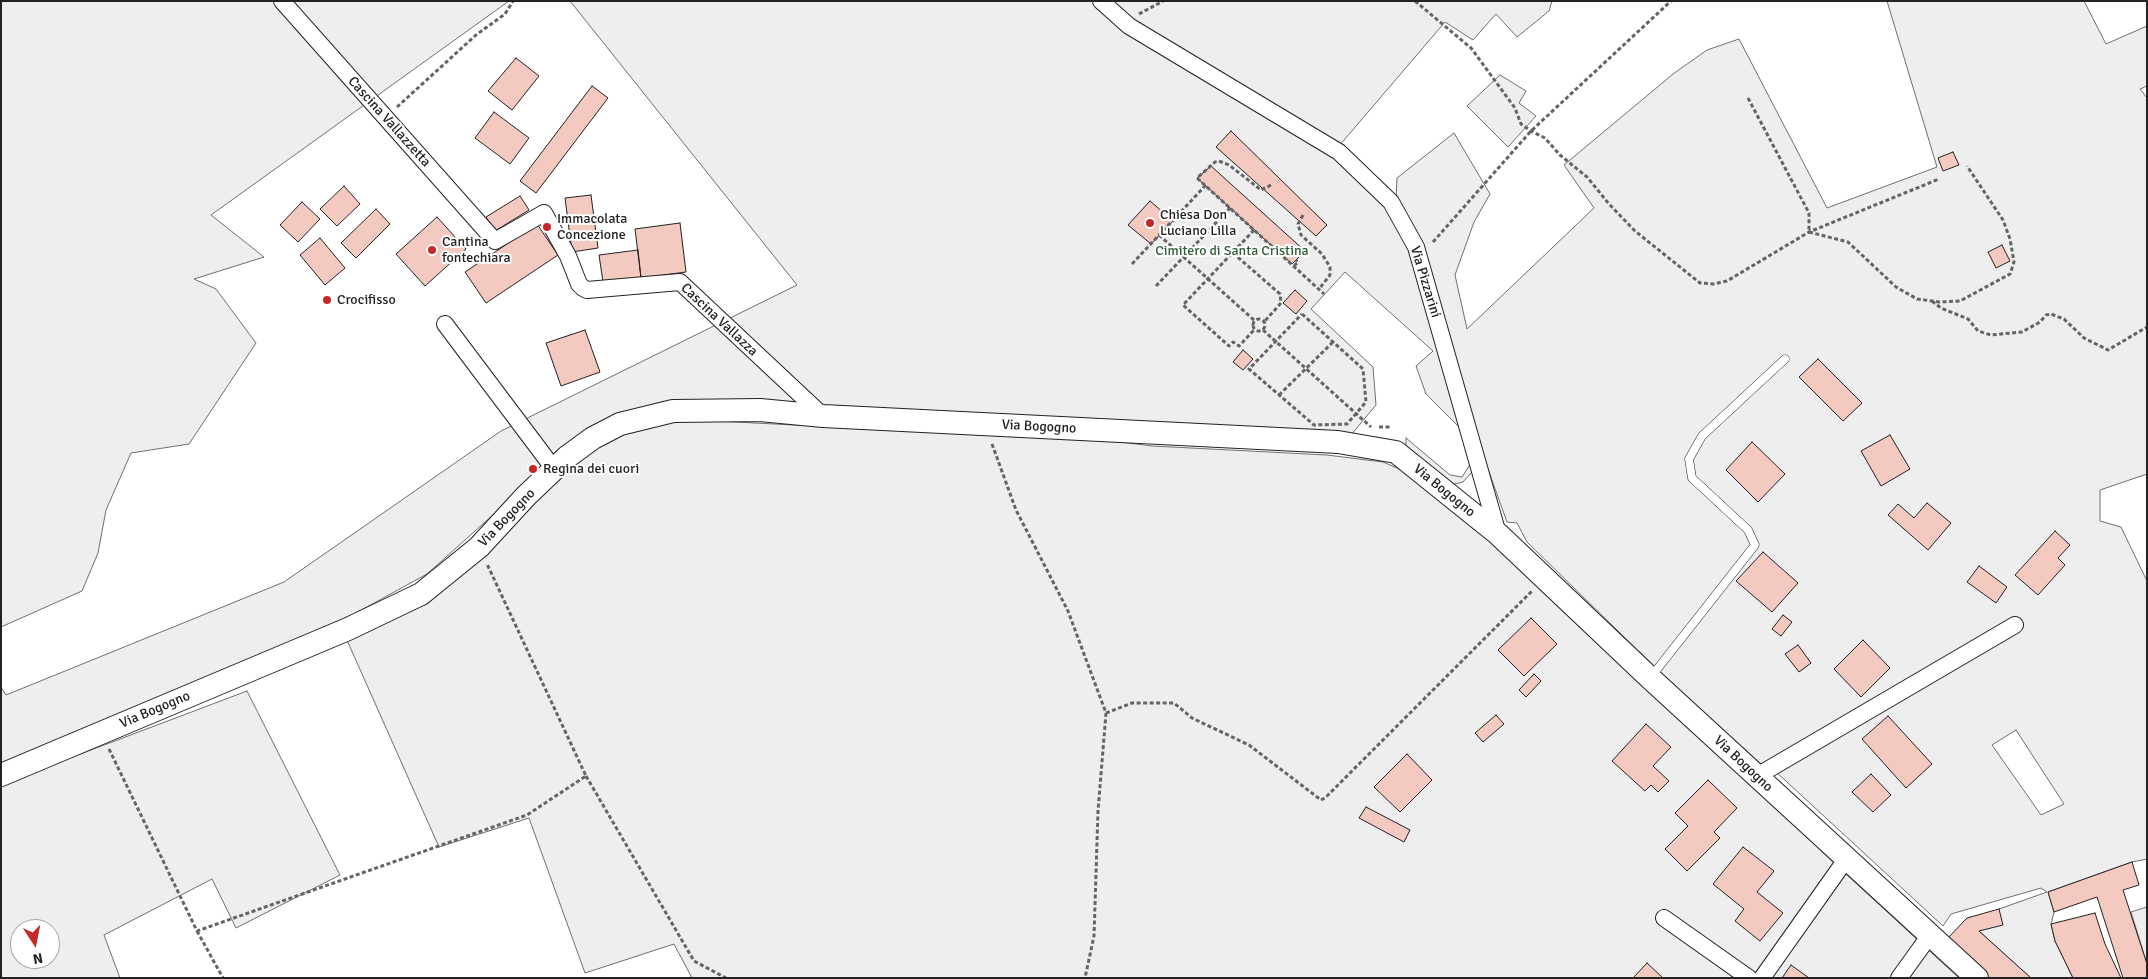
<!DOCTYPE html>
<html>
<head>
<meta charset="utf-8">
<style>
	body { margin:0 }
	#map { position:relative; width:2148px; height:979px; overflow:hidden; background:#fff; font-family:Signika,sans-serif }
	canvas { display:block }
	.frame { position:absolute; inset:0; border:2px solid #222; pointer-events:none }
	.north { position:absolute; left:10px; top:919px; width:50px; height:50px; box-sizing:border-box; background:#fff; border:1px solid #a7a7a7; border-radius:50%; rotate:169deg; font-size:14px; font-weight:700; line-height:20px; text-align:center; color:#222 }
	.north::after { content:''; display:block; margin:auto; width:18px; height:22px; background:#c62828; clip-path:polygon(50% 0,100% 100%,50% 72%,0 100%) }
</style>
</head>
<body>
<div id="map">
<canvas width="2148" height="979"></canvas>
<div class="frame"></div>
<div class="north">N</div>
</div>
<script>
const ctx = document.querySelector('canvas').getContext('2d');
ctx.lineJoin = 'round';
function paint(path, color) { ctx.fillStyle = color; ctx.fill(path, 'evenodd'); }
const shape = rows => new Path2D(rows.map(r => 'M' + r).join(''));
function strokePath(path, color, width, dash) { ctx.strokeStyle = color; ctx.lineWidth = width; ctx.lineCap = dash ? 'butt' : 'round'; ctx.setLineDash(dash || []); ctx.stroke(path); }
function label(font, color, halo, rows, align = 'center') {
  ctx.font = font + ' Signika,sans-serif'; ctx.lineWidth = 4; ctx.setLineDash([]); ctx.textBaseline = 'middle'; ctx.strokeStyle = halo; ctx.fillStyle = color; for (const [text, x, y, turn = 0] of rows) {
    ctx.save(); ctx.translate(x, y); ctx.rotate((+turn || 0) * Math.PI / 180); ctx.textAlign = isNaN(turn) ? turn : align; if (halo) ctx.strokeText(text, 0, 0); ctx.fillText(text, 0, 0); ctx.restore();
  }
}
const green = shape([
	[1,1,509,1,211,215,264,257,194,279,216,289,256,343,189,444,131,453,106,510,98,553,82,591,1,627,1,1],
	[570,1,1097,1,1339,159,1387,206,1409,246,1464,432,1426,394,1416,366,1433,351,1345,272,1311,309,1373,367,1376,405,1351,435,667,404,523,488,427,574,354,614,1,767,1,687,6,695,284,582,501,431,797,285,570,1],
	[1106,1,1552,1,1549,11,1517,37,1496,14,1473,40,1445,22,1339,146,1146,33,1106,1],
	[1887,1,2084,1,2106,44,2147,26,2147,86,2140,89,2147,98,2147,474,2100,490,2100,521,2121,527,2147,581,2147,859,2132,862,2048,892,2054,912,2051,924,2055,941,2073,978,2031,978,1979,931,1999,909,2047,892,2041,888,1951,914,1943,926,1775,771,1763,766,1664,676,1527,542,1517,523,1507,522,1470,419,1427,268,1421,239,1396,200,1397,178,1454,133,1490,194,1474,222,1455,275,1467,329,1594,208,1564,165,1673,74,1707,50,1739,39,1827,208,1937,167,1887,1],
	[2016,730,2064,804,2041,815,1992,745,2016,730],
	[1500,75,1526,91,1519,103,1536,116,1508,147,1467,106,1500,75],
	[677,419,794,425,985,425,1152,446,1327,455,1383,462,1425,480,1647,684,1835,864,1959,978,692,978,674,944,585,973,529,818,439,847,346,638,427,604,484,556,563,474,605,442,637,428,677,419],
	[1406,438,1450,475,1462,477,1471,463,1472,472,1463,482,1451,485,1406,446,1406,438],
	[247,691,340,875,236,928,212,879,104,935,120,978,1,978,1,784,247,691],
	[20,929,50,929,50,959,20,959,20,929],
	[2147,907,2147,964,2131,912,2147,907]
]);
const building = shape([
	[516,58,539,76,512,110,488,91,516,58],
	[592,86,608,98,536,193,520,181,592,86],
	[494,112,529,138,510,164,475,138,494,112],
	[1231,131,1327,225,1316,236,1216,147,1231,131],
	[1953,152,1959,165,1943,171,1938,158,1953,152],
	[1211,166,1305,251,1292,264,1197,178,1211,166],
	[344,186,360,204,337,226,320,209,344,186],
	[591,195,598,248,572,252,565,198,591,195],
	[520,196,529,210,495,231,486,217,520,196],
	[1150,201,1173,221,1151,244,1128,225,1150,201],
	[302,202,320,219,298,242,280,225,302,202],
	[376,209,390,224,356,258,341,243,376,209],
	[437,217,466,249,425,286,396,254,437,217],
	[680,223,686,272,641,278,635,229,680,223],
	[537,224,558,255,486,303,465,272,537,224],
	[320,238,345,268,325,285,300,255,320,238],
	[2002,245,2010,261,1996,268,1988,252,2002,245],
	[638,250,641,278,603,282,599,255,638,250],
	[1295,290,1307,301,1296,314,1283,303,1295,290],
	[585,330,600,372,561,386,546,343,585,330],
	[1243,350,1253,359,1243,370,1233,362,1243,350],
	[1818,359,1862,403,1843,421,1799,377,1818,359],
	[1890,435,1910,469,1881,486,1861,451,1890,435],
	[1752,442,1785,474,1758,502,1726,470,1752,442],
	[1927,503,1951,523,1928,550,1888,515,1898,504,1914,518,1927,503],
	[2055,531,2070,545,2058,558,2065,565,2038,595,2015,575,2055,531],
	[1763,552,1798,583,1772,612,1736,581,1763,552],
	[1979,566,2007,587,1996,603,1967,582,1979,566],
	[1783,615,1792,622,1781,636,1772,629,1783,615],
	[1531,618,1557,644,1524,676,1498,650,1531,618],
	[1863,640,1890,668,1861,697,1834,669,1863,640],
	[1798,645,1811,663,1799,672,1785,654,1798,645],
	[1534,674,1541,681,1526,697,1519,690,1534,674],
	[1496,715,1504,724,1483,742,1475,733,1496,715],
	[1888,716,1932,764,1906,788,1862,739,1888,716],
	[1646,724,1671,747,1653,766,1669,781,1658,792,1651,785,1645,791,1612,761,1646,724],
	[1407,754,1432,780,1400,812,1374,787,1407,754],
	[1871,774,1891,795,1873,812,1852,792,1871,774],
	[1708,780,1737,808,1714,832,1720,838,1687,871,1665,849,1688,826,1675,813,1708,780],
	[1366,807,1410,830,1404,842,1359,818,1366,807],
	[1743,847,1774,871,1757,892,1783,913,1760,941,1735,921,1744,909,1713,884,1743,847],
	[2132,862,2139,885,2123,890,2147,964,2147,978,2123,978,2097,897,2054,912,2048,892,2132,862],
	[1999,909,2003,925,1979,931,2031,978,1986,978,1946,940,1967,918,1999,909],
	[2095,913,2105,944,2121,978,2073,978,2055,941,2051,924,2095,913],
	[1647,963,1663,978,1633,978,1647,963],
	[1791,965,1809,978,1782,978,1791,965]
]);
const path = shape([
	[1415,1,1471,48,1515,108,1521,124,1531,131,1545,138,1560,155,1587,177,1609,204,1635,231,1700,283,1713,284,1727,281,1809,232,1939,179],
	[1139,14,1163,1],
	[1748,98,1809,213,1809,232],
	[397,107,476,35,505,14,513,1],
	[1271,185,1261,190,1229,165,1219,161,1215,162,1197,178,1324,294],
	[1303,215,1298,224,1301,235,1322,254,1330,267,1330,275,1319,289],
	[1254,230,1183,305,1229,346,1233,342,1239,346,1255,329],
	[1809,232,1848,242,1896,287,1917,299,1939,302,1960,301,2010,274,2014,262,2010,239,2003,220,1967,166],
	[1159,235,1255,321],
	[1433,242,1531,131,1671,1],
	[1233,253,1280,294,1281,303,1264,322],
	[1132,264,1205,186],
	[1294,266,1298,262,1296,260],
	[1156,286,1230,208],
	[1932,301,1941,308,1968,319,1978,331,1991,335,2022,332,2040,322,2046,315,2051,314,2064,319,2084,338,2108,350,2147,327],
	[1302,314,1363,369,1366,402,1347,424,1314,425,1249,369,1302,314],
	'1253 325a6 6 0 1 1 12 0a6 6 0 1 1-12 0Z',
	[1263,330,1371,427],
	[1279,395,1333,342],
	[1379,427,1391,427],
	[992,444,1016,510,1068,611,1106,713,1098,811,1094,936,1085,978],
	[1106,713,1132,703,1174,703,1192,718,1249,745,1321,800,1326,797,1532,591],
	[109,749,197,931,527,815,586,776,487,564],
	[586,776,694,961,726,978],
	[197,931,223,978]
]);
const lane = shape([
	[1651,677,1755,545,1748,530,1692,478,1689,459,1702,436,1785,359]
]);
const street = shape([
	[282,1,495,241,544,213,568,256,579,284,583,288,587,290,680,282,823,416],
	[1101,1,1129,26,1339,152,1391,202,1416,247,1498,534],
	[445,324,554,469],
	[1757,776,2015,625],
	[1664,918,1749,978],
	[1762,978,1847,858],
	[1899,978,1930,935]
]);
const secondary = shape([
	[1,775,348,629,421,594,479,547,526,496,567,457,593,438,620,424,673,411,760,410,823,416,1338,442,1396,452,1498,534,1650,678,1977,978]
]);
const markers = [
	[1150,223,5,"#c62828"],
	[547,227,5,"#c62828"],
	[432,250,5,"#c62828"],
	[327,300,5,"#c62828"],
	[533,469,5,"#c62828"]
];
const streetNames = [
	["Cascina Vallazzetta",389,122,48],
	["Via Pizzarini",1425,282,73],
	["Cascina Vallazza",719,320,43],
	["Via Bogogno",1039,427,3],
	["Via Bogogno",1444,491,39],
	["Via Bogogno",507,518,-46],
	["Via Bogogno",155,710,-23],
	["Via Bogogno",1743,764,43]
];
const poiNames = [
	["Chiesa Don",1160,215],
	["Luciano Lilla",1160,231],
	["Immacolata",557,219],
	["Concezione",557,235],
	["Cantina",442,242],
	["fontechiara",442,258],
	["Crocifisso",337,300],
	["Regina dei cuori",543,469]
];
const parkNames = [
	["Cimitero di Santa Cristina",1232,251]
];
paint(green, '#eee');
strokePath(green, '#6f6f6f', 1);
paint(building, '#f3c9c0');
strokePath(building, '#222', 1);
strokePath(lane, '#222', 9);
strokePath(street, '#222', 18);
strokePath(secondary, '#222', 24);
strokePath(path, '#646464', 3, [4, 2.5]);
strokePath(lane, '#fff', 8);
strokePath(street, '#fff', 16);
strokePath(secondary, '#fff', 22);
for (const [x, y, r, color] of markers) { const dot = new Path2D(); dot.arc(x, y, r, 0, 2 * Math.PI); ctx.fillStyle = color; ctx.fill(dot); strokePath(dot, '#fff', 2); }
label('14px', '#222', '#fff', streetNames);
label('14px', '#222', '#fff', poiNames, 'left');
label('14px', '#2f5e38', '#fff', parkNames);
</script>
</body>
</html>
